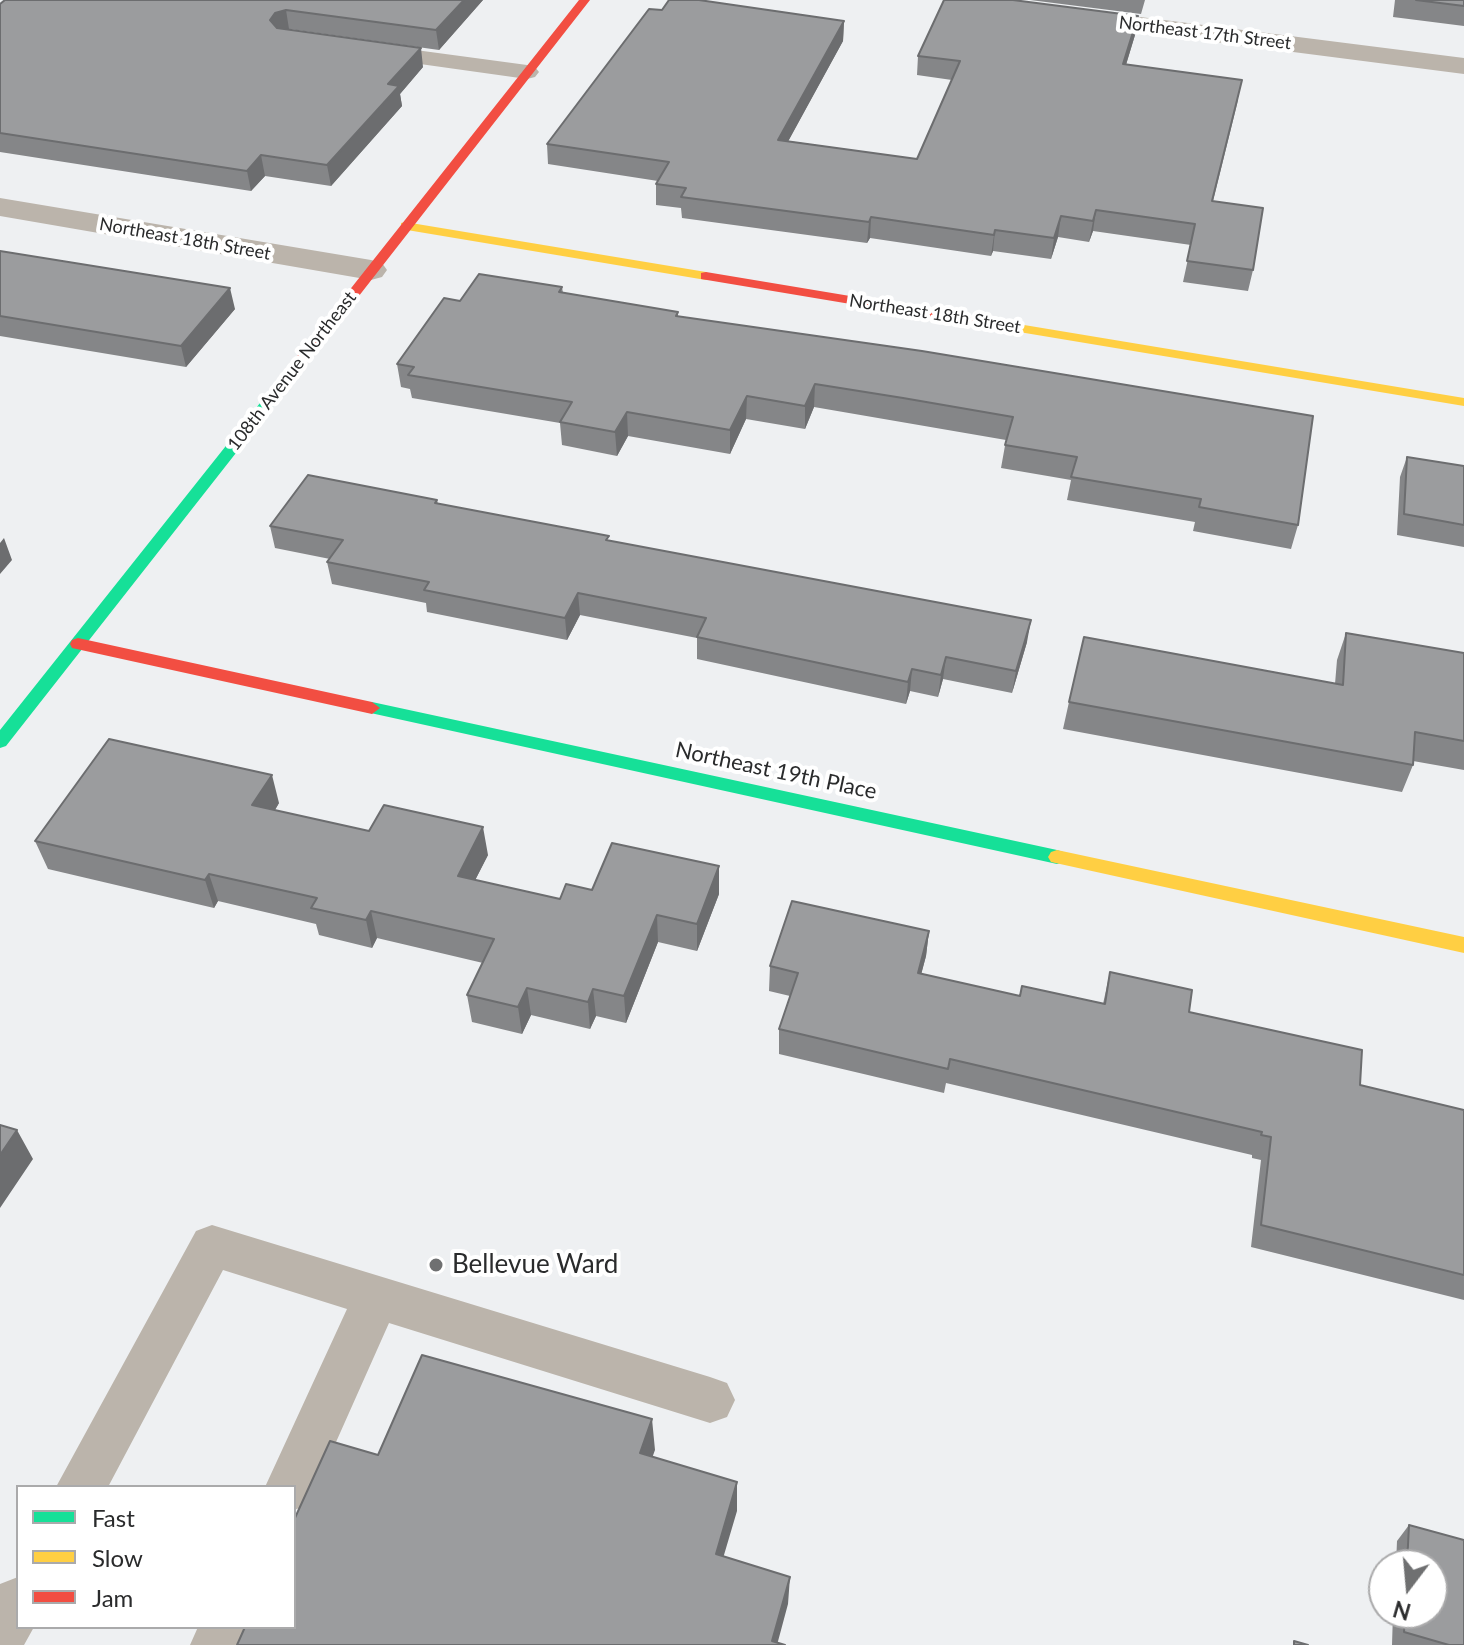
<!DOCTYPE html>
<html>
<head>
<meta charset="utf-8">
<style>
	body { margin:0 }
	#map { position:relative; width:1464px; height:1645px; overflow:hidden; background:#eef0f2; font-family:Lato,sans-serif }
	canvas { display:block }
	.legend { position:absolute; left:16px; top:1485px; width:280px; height:144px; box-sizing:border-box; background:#fff; border:2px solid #aaaaab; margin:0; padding:10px 14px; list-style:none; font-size:24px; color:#2a2b2c }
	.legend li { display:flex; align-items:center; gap:16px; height:40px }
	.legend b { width:40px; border:2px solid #aaaaab }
	.north { position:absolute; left:1368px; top:1549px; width:80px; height:80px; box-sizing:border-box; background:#fff; border:2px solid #aaaaab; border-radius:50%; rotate:196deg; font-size:22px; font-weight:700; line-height:32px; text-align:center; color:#2a2b2c }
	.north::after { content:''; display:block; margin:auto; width:28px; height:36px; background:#6f7071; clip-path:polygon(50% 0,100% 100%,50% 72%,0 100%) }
</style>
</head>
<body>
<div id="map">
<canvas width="1464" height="1645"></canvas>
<ul class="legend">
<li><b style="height:10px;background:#16e098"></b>Fast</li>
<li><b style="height:10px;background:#ffcf43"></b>Slow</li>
<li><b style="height:10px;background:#f24e42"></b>Jam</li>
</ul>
<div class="north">N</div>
</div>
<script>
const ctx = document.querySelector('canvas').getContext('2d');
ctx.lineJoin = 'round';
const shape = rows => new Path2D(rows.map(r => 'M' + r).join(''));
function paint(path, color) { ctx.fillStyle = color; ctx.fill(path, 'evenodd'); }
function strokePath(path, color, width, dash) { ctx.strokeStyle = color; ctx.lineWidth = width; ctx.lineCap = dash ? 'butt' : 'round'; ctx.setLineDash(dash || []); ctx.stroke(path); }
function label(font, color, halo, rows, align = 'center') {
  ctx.font = font + ' Lato,sans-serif'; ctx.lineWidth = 8; ctx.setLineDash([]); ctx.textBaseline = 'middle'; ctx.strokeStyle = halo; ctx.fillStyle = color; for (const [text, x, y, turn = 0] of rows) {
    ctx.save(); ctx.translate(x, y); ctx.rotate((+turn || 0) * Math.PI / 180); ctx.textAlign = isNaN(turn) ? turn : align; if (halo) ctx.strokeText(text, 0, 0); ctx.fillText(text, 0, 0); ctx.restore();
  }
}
const lane = shape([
	[371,44,527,65,535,67,539,72,535,77,527,79,363,56,359,51,363,46,371,44],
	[212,1225,710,1377,727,1383,735,1400,727,1417,710,1423,389,1323,308,1505,294,1510,294,1487,265,1487,347,1309,223,1270,108,1487,56,1487,196,1231,212,1225],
	[18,1577,18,1627,34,1627,24,1645,0,1645,0,1584,18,1577],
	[198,1627,252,1627,244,1645,190,1645,198,1627]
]);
const street = shape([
	[1077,9,1464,58,1464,74,1068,23,1064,17,1068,11,1077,9],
	[0,198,371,260,382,263,387,270,382,277,371,280,0,216,0,198]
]);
const fast = shape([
	[300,358,307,362,305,365,6,746,0,748,0,730,295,359,300,358],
	[372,702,1057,850,1063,852,1066,857,1063,862,1057,864,366,712,364,708,372,702]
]);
const slow = shape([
	[405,222,706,272,713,276,706,280,401,229,401,223,405,222],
	[1000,321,1464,398,1464,406,995,328,993,325,1000,321],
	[1057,850,1464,937,1464,953,1051,862,1048,857,1051,852,1057,850]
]);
const jam = shape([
	[579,0,590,0,305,365,295,365,295,359,579,0],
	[706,272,1000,321,1007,325,1000,329,701,279,701,273,706,272],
	[78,638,372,702,380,708,372,714,72,648,70,644,72,640,78,638]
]);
const wall = shape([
	[483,0,439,50,289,29,423,67,400,94,402,106,331,186,265,176,251,191,0,152,0,4],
	[1030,0,1145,0,1141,14],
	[1395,0,1464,0,1464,26,1393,17],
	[662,10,844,21,843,41,788,141,917,159,952,80,917,75,918,56,1138,16,1135,35,1126,65,1238,100,1213,201,1253,270,1248,291,1183,282,1191,245,1093,231,1089,242,1058,237,1051,259,993,251,991,256,870,238,867,243,682,218,681,208,656,205,656,184,658,181,548,164,547,144],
	[0,251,235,309,186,367,0,336],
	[562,287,563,293,678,312,678,317,922,351,1298,525,1291,549,1193,531,1195,522,1067,500,1071,480,1001,468,1006,440,814,407,805,429,746,419,730,454,628,436,617,456,562,445,560,423,412,398,410,389,401,387,397,364,460,301],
	[1407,457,1464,466,1464,547,1397,535,1400,477],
	[437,500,438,504,609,541,1027,642,1012,693,943,679,938,697,910,691,906,704,697,659,697,638,580,615,567,640,427,612,426,603,332,584,327,562,330,559,275,548,270,526],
	[1346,633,1464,653,1464,770,1413,761,1413,765,1402,792,1063,729,1069,702,1335,684,1337,660],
	[279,803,275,810,369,831,488,855,475,880,560,899,592,890,719,894,697,951,658,942,626,1023,596,1016,590,1029,531,1015,522,1034,472,1022,467,995,483,963,377,938,372,948,319,935,316,924,218,901,214,908,48,869,35,841],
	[929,931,926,956,921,974,1020,996,1103,1004,1110,972,1189,1012,1360,1085,1464,1110,1464,1300,1251,1247,1261,1160,1252,1158,1252,1155,946,1083,944,1093,779,1054,779,1029,790,996,769,991,770,966],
	[1409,1525,1464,1540,1464,1645,1392,1645,1393,1613,1432,1613,1432,1565,1396,1565,1397,1541]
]);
const shadedWall = shape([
	[464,0,483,0,439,50,436,30],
	[286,10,289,29,279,32,270,20,275,13],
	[1138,16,1135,35,1120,84,1123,64],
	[844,21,843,41,778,160,778,140],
	[421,48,423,67,400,94,402,106,331,186,327,165,388,84],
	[261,155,265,176,251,191,247,171],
	[1096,210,1093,231,1089,242,1093,221],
	[1061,216,1058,237,1051,259,1054,238],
	[871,217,870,238,867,243,869,222],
	[995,230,993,251,991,256,994,235],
	[230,288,235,309,186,367,181,346],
	[815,384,814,407,805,429,805,406],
	[747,396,746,419,730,454,730,430],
	[627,412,628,436,617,456,615,432],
	[4,538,12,560,0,574,0,543],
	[578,593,580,615,567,640,565,618],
	[1031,620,1027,642,1012,693,1016,671],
	[946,657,943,679,938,697,941,675],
	[912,669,910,691,906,704,908,682],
	[272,775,279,803,261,833,252,805],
	[483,827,488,855,463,904,458,876],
	[719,866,719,894,697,951,697,924],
	[209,874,218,901,214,908,205,880],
	[371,911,377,938,372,948,366,920],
	[657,915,658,942,626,1023,624,996],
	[929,931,926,956,915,998,918,973],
	[527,988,531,1015,522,1034,518,1007],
	[593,989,596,1016,590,1029,588,1002],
	[17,1130,33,1159,0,1208,0,1155],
	[652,1419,655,1450,643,1483,640,1453],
	[737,1482,737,1511,716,1582,716,1554],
	[790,1577,788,1604,777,1645,772,1641]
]);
const building = shape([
	[5,0,464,0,436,30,286,10,275,13,270,20,277,28,421,48,388,84,399,86,327,165,261,155,247,171,0,133,0,4,5,0],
	[669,0,699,0,844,21,778,140,917,159,960,61,918,56,944,0,1013,0,1138,16,1123,64,1242,80,1212,201,1263,208,1253,270,1187,261,1195,224,1096,210,1093,221,1061,216,1054,238,995,230,994,235,871,217,869,222,681,197,686,188,656,184,669,162,547,144,649,9,662,10,669,0],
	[1416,0,1464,0,1464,6,1416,0],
	[0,251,230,288,181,346,0,316,0,251],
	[479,274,562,287,559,292,678,312,676,316,922,351,1313,416,1298,525,1199,507,1201,499,1071,477,1077,457,1005,445,1013,417,903,398,815,384,805,406,747,396,730,430,627,412,615,432,560,422,572,402,408,375,414,367,397,364,444,298,460,301,479,274],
	[1407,457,1464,466,1464,525,1404,514,1407,457],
	[308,475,437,500,435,503,609,536,606,540,1031,620,1016,671,946,657,941,675,912,669,908,682,697,637,706,618,578,593,565,618,424,590,429,582,327,562,343,540,270,526,308,475],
	[1346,633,1464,653,1464,741,1415,732,1413,765,1069,702,1084,637,1343,685,1346,633],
	[109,739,272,775,252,805,369,831,384,805,483,827,458,876,560,899,566,884,592,890,612,843,719,866,697,924,657,915,624,996,593,989,588,1002,527,988,518,1007,467,995,494,939,371,911,366,920,311,908,317,898,209,874,205,880,35,841,109,739],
	[792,901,929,931,918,973,1020,996,1022,986,1105,1004,1110,972,1192,990,1189,1012,1362,1050,1360,1085,1464,1110,1464,1275,1261,1225,1271,1137,1261,1135,1262,1132,950,1059,948,1069,779,1029,798,973,770,966,792,901],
	[0,1125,17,1130,0,1155,0,1125],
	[422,1355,652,1419,640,1453,737,1482,716,1554,790,1577,772,1641,785,1645,237,1645,245,1627,294,1627,294,1520,330,1441,378,1455,422,1355],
	[1409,1525,1464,1540,1464,1645,1449,1645,1404,1632,1405,1613,1432,1613,1432,1565,1407,1565,1409,1525],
	[1294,1641,1308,1645,1294,1645,1294,1641]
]);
const markers = [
	[436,1265,8,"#6f7071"]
];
const farStreetnames = [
	["Northeast 17th Street",1205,33,7],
	["Northeast 18th Street",185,239,10],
	["Northeast 18th Street",935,314,9],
	["108th Avenue Northeast",292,371,-52]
];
const streetNames = [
	["Northeast 19th Place",776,771,12]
];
const nearPoinames = [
	["Bellevue Ward",452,1265]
];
paint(lane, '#bbb4ab');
paint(street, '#bbb4ab');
paint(fast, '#16e098');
paint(slow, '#ffcf43');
paint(jam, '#f24e42');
paint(wall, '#858688');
paint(shadedWall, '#6c6d6f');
paint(building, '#9b9c9e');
strokePath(building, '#6c6d6f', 2);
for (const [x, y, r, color] of markers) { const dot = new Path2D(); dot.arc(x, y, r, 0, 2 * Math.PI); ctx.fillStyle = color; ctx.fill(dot); strokePath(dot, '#fff', 3); }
label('18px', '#2a2b2c', '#fff', farStreetnames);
label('22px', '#2a2b2c', '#fff', streetNames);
label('26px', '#2a2b2c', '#fff', nearPoinames, 'left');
</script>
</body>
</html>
